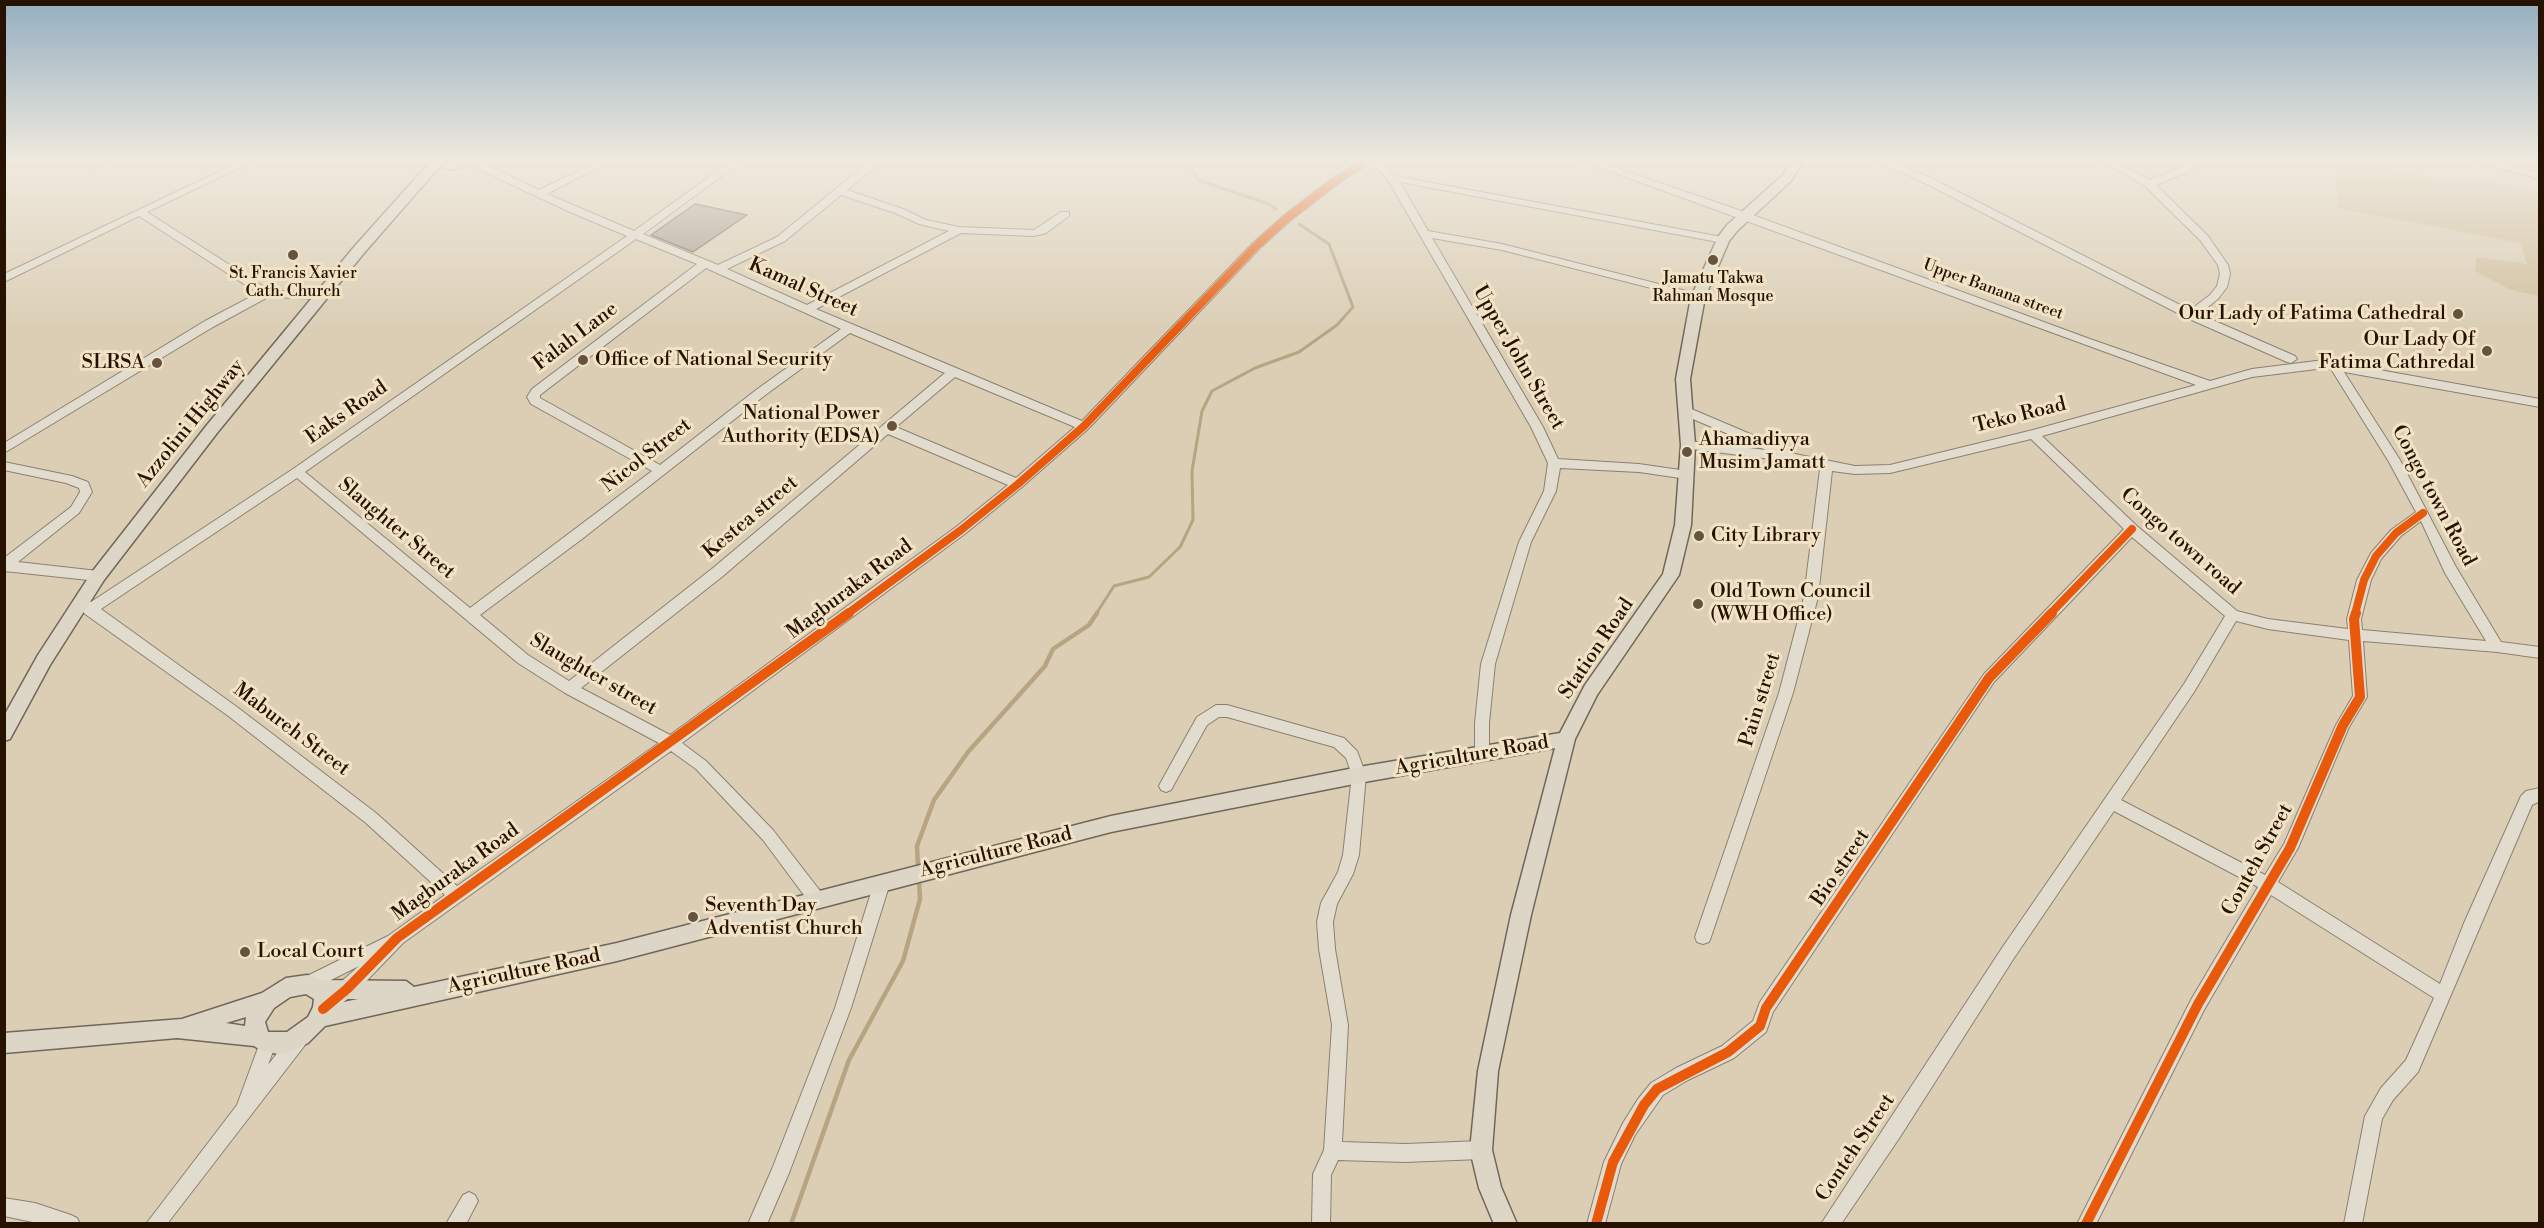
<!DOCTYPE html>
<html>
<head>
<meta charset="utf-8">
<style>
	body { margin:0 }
	#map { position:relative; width:2544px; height:1228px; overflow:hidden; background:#dbceb5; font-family:"Libre Bodoni",serif }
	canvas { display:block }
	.frame { position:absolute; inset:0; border:6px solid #271100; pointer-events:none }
</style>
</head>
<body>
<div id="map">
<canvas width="2544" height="1228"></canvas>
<div class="frame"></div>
</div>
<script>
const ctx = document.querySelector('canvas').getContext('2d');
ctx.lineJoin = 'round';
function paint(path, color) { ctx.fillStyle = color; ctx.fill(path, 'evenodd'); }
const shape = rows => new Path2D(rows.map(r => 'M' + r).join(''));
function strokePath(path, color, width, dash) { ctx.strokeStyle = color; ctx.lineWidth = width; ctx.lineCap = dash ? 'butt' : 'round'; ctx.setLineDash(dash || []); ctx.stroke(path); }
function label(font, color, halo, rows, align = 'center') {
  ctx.font = font + ' "Libre Bodoni",serif'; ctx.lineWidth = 6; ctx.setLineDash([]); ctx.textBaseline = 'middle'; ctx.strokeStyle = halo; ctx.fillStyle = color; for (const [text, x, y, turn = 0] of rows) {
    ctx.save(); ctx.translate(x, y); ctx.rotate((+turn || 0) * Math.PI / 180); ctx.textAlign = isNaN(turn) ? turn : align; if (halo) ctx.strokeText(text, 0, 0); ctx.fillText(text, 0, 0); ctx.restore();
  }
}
const green = shape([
	[2340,161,2366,161,2447,183,2489,182,2539,194,2539,296,2511,290,2475,271,2476,257,2527,264,2520,243,2337,208,2337,171]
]);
const streamFar1 = shape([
	[1189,161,1198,180,1269,204,1276,209],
	[92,168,106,161],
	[1096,614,1114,586,1149,577,1180,547,1193,520,1192,471,1202,411,1212,391,1255,368,1299,352,1337,325,1353,307,1329,244,1299,224]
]);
const stream = shape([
	[918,868,917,846,934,800,968,752,1045,666,1053,649,1089,625,1097,613],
	[791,1224,849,1060,903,961,920,899,919,879]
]);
const building = shape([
	[695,204,747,215,693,252,651,235,695,204]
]);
const minor = shape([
	[241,161,254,161,147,212,269,290,321,294,327,297,325,299,268,297,213,327,4,453,4,443,205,321,258,293,139,216,4,282,4,274,241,161],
	[474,161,484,161,486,165,539,190,598,161,610,161,547,194,634,231,731,161,742,161,643,234,718,265,777,237,870,161,881,161,847,190,903,209,926,220,959,227,1034,230,1061,212,1069,212,1069,216,1046,233,1034,236,961,233,816,309,1082,421,1252,244,1283,216,1330,180,1360,161,1380,161,1395,176,1727,238,1728,240,1723,243,1400,182,1428,231,1502,244,1702,295,1702,299,1698,300,1502,250,1432,238,1543,427,1558,459,1639,464,1687,471,1693,475,1687,479,1639,472,1560,468,1556,491,1531,542,1495,664,1489,723,1489,754,1487,758,1482,760,1477,758,1475,754,1475,723,1481,664,1519,542,1544,491,1548,463,1531,427,1388,180,1371,162,1338,184,1291,220,1260,248,1088,429,1022,487,966,533,682,743,706,761,773,830,824,896,826,901,824,906,818,908,812,906,763,840,696,769,671,751,403,943,353,995,323,1017,317,1015,315,1009,317,1003,359,966,307,992,301,989,299,984,301,979,388,936,445,895,366,823,227,715,85,614,78,605,80,601,85,600,91,602,293,469,627,236,570,212,478,169,474,161],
	[841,195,895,213,919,224,949,231,807,305,727,269,785,241,841,195],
	[636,239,697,264,532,389,527,397,531,404,652,471,470,608,305,472,636,239],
	[706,268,841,329,756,390,660,465,540,398,540,395,706,268],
	[850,333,945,373,713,568,569,681,528,655,480,615,582,539,764,396,850,333],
	[955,377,1075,427,1016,478,896,427,955,377],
	[888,434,1008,485,956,527,670,735,581,688,723,576,888,434],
	[297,478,518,663,565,693,659,743,457,886,376,813,237,707,101,609,297,478],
	[1582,161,1596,161,1750,214,2090,339,2210,381,2252,369,2324,360,2540,399,2540,407,2344,372,2400,460,2456,567,2501,642,2540,647,2540,658,2497,652,2363,641,2367,697,2349,727,2298,848,2278,882,2440,984,2464,923,2521,796,2526,791,2540,788,2540,801,2532,805,2418,1072,2393,1100,2382,1119,2362,1224,2344,1224,2365,1116,2381,1088,2406,1060,2434,998,2271,895,2204,1010,2096,1224,2077,1224,2192,998,2258,887,2114,811,2014,958,1900,1137,1841,1224,1821,1224,2002,948,2184,684,2225,616,2132,537,1994,682,1773,1012,1766,1032,1734,1058,1688,1080,1663,1095,1635,1135,1621,1164,1605,1224,1587,1224,1604,1162,1623,1123,1638,1099,1651,1083,1676,1068,1722,1046,1753,1021,1760,1002,1984,674,2124,529,2031,439,1890,473,1855,474,1832,471,1818,597,1793,693,1711,937,1709,942,1703,944,1697,942,1695,937,1779,693,1804,597,1820,469,1794,462,1684,448,1682,445,1688,441,1766,450,1681,414,1679,411,1681,408,1689,408,1788,450,1790,453,1855,466,1890,465,2033,430,2196,385,1582,161],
	[2325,368,2331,369,2389,462,2416,512,2391,530,2371,553,2357,580,2347,619,2348,629,2268,619,2237,611,2137,526,2042,436,2252,377,2325,368],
	[2421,521,2445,573,2486,641,2362,630,2361,619,2371,580,2381,559,2401,536,2421,521],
	[2236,621,2268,629,2349,640,2353,696,2336,725,2284,844,2265,875,2121,800,2194,692,2236,621],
	[1876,161,1889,161,1929,177,2190,310,2210,295,2217,286,2220,274,2218,265,2200,240,2145,186,2102,161,2114,161,2150,180,2180,168,2190,161,2201,161,2188,172,2156,185,2208,236,2228,265,2230,274,2227,287,2218,299,2199,314,2295,356,2297,359,2291,363,2287,362,2187,318,1921,181,1876,161],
	[2474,161,2491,161,2540,173,2540,179,2474,161],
	[4,462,72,476,88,482,92,492,79,513,18,562,98,571,103,572,105,576,103,580,98,581,4,571,4,558,71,507,80,492,79,488,66,483,4,470,4,462],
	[1216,705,1227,705,1344,738,1357,751,1366,775,1359,855,1353,874,1337,904,1333,922,1335,949,1348,1025,1342,1142,1405,1144,1481,1141,1487,1144,1490,1150,1487,1156,1481,1159,1405,1162,1338,1160,1331,1175,1330,1224,1312,1224,1313,1174,1324,1150,1332,1025,1319,949,1317,922,1321,903,1338,872,1343,855,1352,775,1346,758,1334,747,1227,717,1219,717,1207,725,1171,790,1166,792,1161,790,1159,786,1161,782,1197,717,1216,705],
	[882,876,888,878,890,883,851,1008,789,1173,767,1224,748,1224,772,1169,835,1008,874,883,876,878,882,876],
	[299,1031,305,1033,307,1039,305,1045,167,1224,146,1224,237,1105,262,1037,268,1035,274,1037,276,1043,268,1065,293,1033,299,1031],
	[469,1192,475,1195,478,1201,466,1224,446,1224,463,1195,469,1192],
	[4,1198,35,1203,71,1215,77,1218,80,1224,42,1224,4,1216,4,1198]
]);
const major = shape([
	[431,161,476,161,474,164,450,170,440,166,364,253,217,433,104,580,50,665,10,739,4,741,4,716,38,655,92,572,207,425,354,247,431,161],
	[1790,161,1802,161,1792,180,1737,231,1729,241,1705,297,1690,379,1695,445,1691,525,1679,575,1597,695,1575,739,1531,915,1498,1071,1492,1150,1501,1187,1517,1224,1494,1224,1479,1188,1470,1150,1478,1071,1511,915,1555,748,1359,783,1111,832,617,961,325,1026,308,1043,290,1052,278,1054,262,1051,254,1046,177,1038,4,1053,4,1033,182,1019,262,993,286,978,307,975,321,980,406,981,414,987,617,943,1111,816,1359,767,1560,733,1585,685,1663,574,1675,525,1681,445,1676,379,1691,297,1718,237,1727,225,1783,175,1790,161],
	[306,994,314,999,313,1007,308,1017,287,1032,268,1032,265,1022,274,1008,290,997,306,994],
	[334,999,358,999,334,1004,334,999],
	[246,1017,245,1026,226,1023,246,1017]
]);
const cyclewayFar1 = shape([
	[847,614,961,530,1018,484,1084,426,1256,246,1287,218,1334,182,1367,161],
	[2050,614,2132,529],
	[2355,614,2364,580,2376,556,2396,533,2423,513]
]);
const cycleway = shape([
	[323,1009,347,989,397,938,849,613],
	[1596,1224,1613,1162,1644,1105,1657,1089,1728,1052,1760,1026,1766,1008,1989,678,2052,613],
	[2086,1224,2198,1004,2290,848,2343,725,2360,697,2354,619,2356,613]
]);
const markers = [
	[293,255,6,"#66533f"],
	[1713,260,6,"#66533f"],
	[2458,314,6,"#66533f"],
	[2487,351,6,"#66533f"],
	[583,360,6,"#66533f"],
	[157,363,6,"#66533f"],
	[892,426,6,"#66533f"],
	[1687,452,6,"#66533f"],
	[1699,536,6,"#66533f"],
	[1698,604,6,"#66533f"],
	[693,917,6,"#66533f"],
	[245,952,6,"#66533f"]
];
const farPoinames = [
	["St. Francis Xavier",293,274],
	["Cath. Church",293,292],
	["Jamatu Takwa",1713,279],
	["Rahman Mosque",1713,297]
];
const farStreetnames = [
	["Upper Banana street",1993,290,20]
];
const streetNames = [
	["Kamal Street",803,288,24],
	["Falah Lane",576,337,-37],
	["Upper John Street",1518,358,60],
	["Eaks Road",347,413,-35],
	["Teko Road",2020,416,-14],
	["Azzolini Highway",191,424,-51],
	["Nicol Street",647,456,-38],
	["Congo town Road",2433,496,62],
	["Kestea street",751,518,-40],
	["Slaughter Street",396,529,40],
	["Congo town road",2180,542,41],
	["Magburaka Road",850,590,-37],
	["Station Road",1597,649,-56],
	["Slaughter street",593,675,30],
	["Pain street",1761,700,-73],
	["Mabureh Street",291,730,37],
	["Agriculture Road",1472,756,-10],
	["Agriculture Road",996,853,-14],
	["Conteh Street",2258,860,-61],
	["Bio street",1841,868,-56],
	["Magburaka Road",456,873,-36],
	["Agriculture Road",524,972,-12],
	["Conteh Street",1856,1148,-56]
];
const poiNames = [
	["Our Lady of Fatima Cathedral",2446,314,"right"],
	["Our Lady Of",2475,340,"right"],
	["Fatima Cathredal",2475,363,"right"],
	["Office of National Security",595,360],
	["SLRSA",145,363,"right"],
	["National Power",880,414,"right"],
	["Authority (EDSA)",880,437,"right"],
	["Ahamadiyya",1699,440],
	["Musim Jamatt",1699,463],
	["City Library",1711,536],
	["Old Town Council",1710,592],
	["(WWH Office)",1710,615],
	["Seventh Day",705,906],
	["Adventist Church",705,929],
	["Local Court",257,952]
];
paint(green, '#d1bf9d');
strokePath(streamFar1, '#b7a483', 3);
strokePath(stream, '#b7a483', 4.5);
paint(building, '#a69c8b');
strokePath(building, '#716759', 1.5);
strokePath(minor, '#8b8071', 2);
strokePath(major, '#716759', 3);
paint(minor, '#e2dcce');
paint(major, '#ddd6c7');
strokePath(cyclewayFar1, '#e8590c', 8);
strokePath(cycleway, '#e8590c', 10);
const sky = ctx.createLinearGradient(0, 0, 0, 333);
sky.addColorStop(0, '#94aec0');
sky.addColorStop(0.48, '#efe9de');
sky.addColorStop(1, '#efe9de00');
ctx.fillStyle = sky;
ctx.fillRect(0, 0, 2544, 333);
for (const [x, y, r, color] of markers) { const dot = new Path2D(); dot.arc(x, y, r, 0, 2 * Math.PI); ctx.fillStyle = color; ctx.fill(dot); strokePath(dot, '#f1e3c5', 2); }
label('16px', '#271100', '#f1e3c5', farPoinames);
label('16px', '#271100', '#f1e3c5', farStreetnames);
label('20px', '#271100', '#f1e3c5', streetNames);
label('20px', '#271100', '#f1e3c5', poiNames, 'left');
</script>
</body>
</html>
